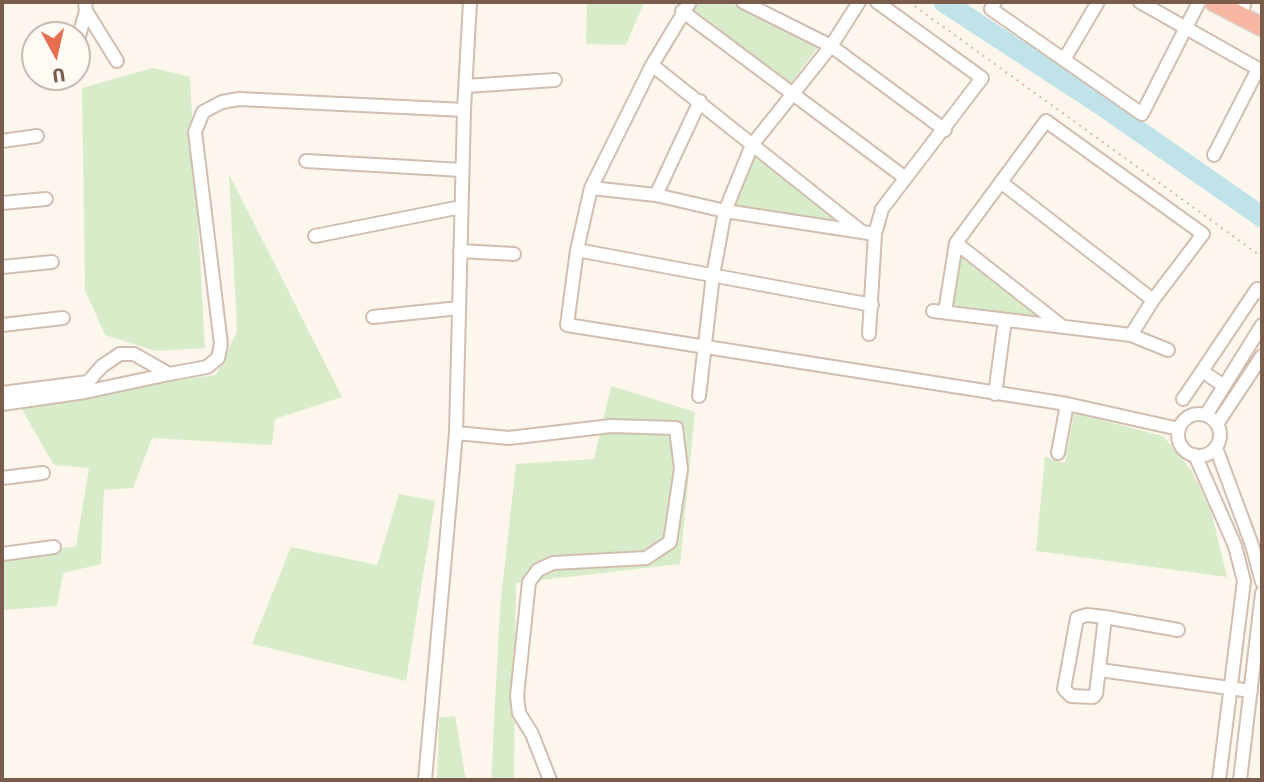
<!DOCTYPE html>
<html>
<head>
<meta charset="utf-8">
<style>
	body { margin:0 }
	#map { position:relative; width:1264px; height:782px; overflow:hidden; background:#fdf6ec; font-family:"Fira Sans",sans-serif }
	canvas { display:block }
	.frame { position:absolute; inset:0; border:4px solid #7a5c4d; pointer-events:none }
	.north { position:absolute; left:21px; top:21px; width:70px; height:70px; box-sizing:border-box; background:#fffaf3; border:2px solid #cabbb1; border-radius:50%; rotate:172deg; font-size:19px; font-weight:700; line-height:28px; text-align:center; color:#7a5c4d }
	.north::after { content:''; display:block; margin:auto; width:24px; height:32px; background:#e76f51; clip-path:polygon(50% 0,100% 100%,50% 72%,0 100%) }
</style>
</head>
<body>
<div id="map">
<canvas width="1264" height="782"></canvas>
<div class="frame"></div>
<div class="north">U</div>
</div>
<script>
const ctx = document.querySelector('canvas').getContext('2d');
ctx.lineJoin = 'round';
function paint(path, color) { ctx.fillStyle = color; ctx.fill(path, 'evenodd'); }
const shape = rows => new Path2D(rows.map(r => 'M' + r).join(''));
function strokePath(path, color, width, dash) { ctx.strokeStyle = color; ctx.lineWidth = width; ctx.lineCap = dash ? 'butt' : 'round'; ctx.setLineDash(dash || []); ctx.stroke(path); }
const green = shape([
	[587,2,644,2,626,45,586,44],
	[700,2,728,2,818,47,790,84,693,9],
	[153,68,190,77,205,348,156,351,105,335,85,290,82,88],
	[755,157,842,223,735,205],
	[229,174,342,397,275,419,272,445,152,438,133,488,104,490,101,564,63,573,57,606,2,610,2,556,76,546,89,468,54,465,17,401,216,375,237,331],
	[960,253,1040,318,952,305],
	[611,386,695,412,680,564,516,583,514,780,491,780,500,608,516,464,594,459],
	[1074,413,1163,436,1192,471,1211,511,1227,577,1036,551,1045,457,1065,463],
	[399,494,435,501,406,681,252,644,291,547,377,565],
	[455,716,466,780,437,780,439,718]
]);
const river = shape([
	[944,2,1100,104,1262,217]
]);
const path = shape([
	[909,2,1262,257]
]);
const minor = shape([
	[85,2,86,11,117,61],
	[690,2,652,65,591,188,577,250,567,325,1067,404,1179,429],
	[743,2,831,46,945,130],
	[995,2,991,9,1142,114,1199,2],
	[1140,2,1262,71],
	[682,11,904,177],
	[1240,16,1245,2],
	[77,43,86,11],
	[1065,58,1098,2],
	[652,65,862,232],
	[466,86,555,80],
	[2,141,37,136],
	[1214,155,1258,69],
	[306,161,462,170],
	[1002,183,1153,300],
	[591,188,656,195,725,211,875,234],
	[656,195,700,101],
	[2,203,46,199],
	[315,236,461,207],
	[956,243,1063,327],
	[577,250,872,305],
	[460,251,514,254],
	[2,267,52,262],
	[933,311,1131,335,1168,350],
	[945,312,956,243,1046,121,1203,234,1153,300,1131,335],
	[373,317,459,308],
	[2,325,63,318],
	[869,334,875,234,882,209,982,78,877,2],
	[169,374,207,367,218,358,221,344,195,132,203,112,222,102,239,99,464,110],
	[1224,386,1202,371,1257,289,1262,293],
	[2,393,88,382],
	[995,394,1005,320],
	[699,396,713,275,725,211,752,145,831,46,859,2],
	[1183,399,1202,371],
	[2,404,85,392,169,374,134,354,120,354,102,366,88,382,85,392],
	'1178 435a21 21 0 1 1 42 0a21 21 0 1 1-42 0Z',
	[1206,415,1262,325],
	[1217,424,1262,356],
	[456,433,509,438,611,426,676,428,681,469,670,542,646,558,553,563,538,570,529,582,517,696,519,713,532,734,550,780],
	[1216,448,1252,545,1262,582],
	[1058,453,1067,404],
	[1195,455,1235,546,1244,581,1219,780],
	[2,478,43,473],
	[2,554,54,547],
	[1105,617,1096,694,1093,697,1071,696,1064,689,1077,618,1087,615,1105,617,1178,630],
	[1100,670,1251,691],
	[425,780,456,433,464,110,470,2],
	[1240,780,1262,593]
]);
const highway = shape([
	[1214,2,1262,27]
]);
paint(green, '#d8ecc9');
strokePath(river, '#bfe3e8', 21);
strokePath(minor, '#d1beb0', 16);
strokePath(highway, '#dad1cd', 21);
strokePath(path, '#d9b8a5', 2, [2, 5]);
strokePath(minor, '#fff', 12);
strokePath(highway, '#f7b7a3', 18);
</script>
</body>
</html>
